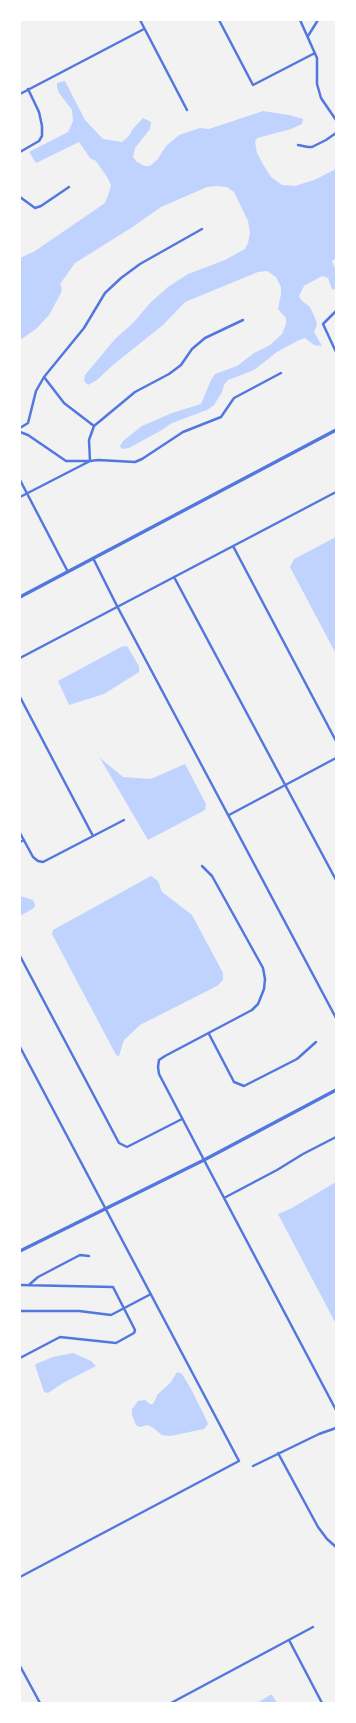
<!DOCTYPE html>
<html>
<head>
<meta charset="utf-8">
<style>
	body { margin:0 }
	#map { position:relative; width:356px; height:1723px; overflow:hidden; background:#f2f2f2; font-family:"Source Sans 3",sans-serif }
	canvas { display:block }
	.frame { position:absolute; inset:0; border:21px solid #fff; pointer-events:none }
</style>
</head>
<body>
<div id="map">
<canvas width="356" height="1723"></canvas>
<div class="frame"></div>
</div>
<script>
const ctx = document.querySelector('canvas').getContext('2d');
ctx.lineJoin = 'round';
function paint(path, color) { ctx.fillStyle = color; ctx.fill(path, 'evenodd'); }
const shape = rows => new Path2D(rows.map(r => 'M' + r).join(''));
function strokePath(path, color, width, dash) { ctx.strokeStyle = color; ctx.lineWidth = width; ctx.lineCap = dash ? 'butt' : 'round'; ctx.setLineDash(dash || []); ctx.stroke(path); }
const water = shape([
	[65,81,85,120,103,139,122,142,129,136,132,130,143,118,151,122,150,129,135,148,133,157,137,162,144,166,150,166,157,160,166,146,179,135,200,128,209,129,263,111,289,115,303,119,302,124,291,129,257,138,255,142,257,153,264,166,271,177,282,185,295,186,314,180,336,169,336,258,332,261,336,271,336,290,332,289,328,278,322,276,304,286,299,296,302,301,310,307,315,318,317,324,314,332,322,346,314,345,305,338,299,340,277,352,254,370,228,380,224,385,222,392,214,405,207,410,172,423,160,431,129,448,122,449,120,446,123,441,142,426,172,413,201,404,211,380,215,374,237,366,254,353,270,345,282,334,286,324,286,318,278,309,281,294,281,287,276,277,267,271,258,272,185,302,163,325,113,365,97,380,88,385,84,381,85,375,115,339,133,323,151,302,168,287,188,274,225,260,245,249,248,243,250,233,248,221,234,192,227,187,217,186,207,187,161,207,131,228,75,263,60,284,62,288,61,293,49,315,36,329,20,340,20,258,35,251,105,203,110,190,111,185,107,177,96,161,90,158,79,142,36,163,29,152,68,132,73,121,72,110,59,93,57,87,57,83],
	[336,537,336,654,290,567,294,559],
	[127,646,139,666,139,672,104,694,69,705,58,681,121,647],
	[100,758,123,777,151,779,185,764,206,804,205,810,148,840],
	[151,876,158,881,162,892,192,915,223,973,223,980,217,986,140,1025,124,1040,119,1056,116,1055,52,934,53,930],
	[20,896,33,900,35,905,34,908,20,916],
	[336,1182,336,1324,278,1214,292,1208],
	[73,1353,91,1361,96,1366,63,1383,48,1393,44,1392,35,1365,36,1364,53,1357],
	[177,1372,182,1374,191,1389,205,1417,208,1424,204,1429,170,1436,162,1435,152,1427,147,1425,140,1427,136,1425,132,1415,132,1409,138,1401,145,1400,150,1404,153,1404,158,1394,171,1382],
	[272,1695,277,1703,257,1703,270,1695]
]);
const minor = shape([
	[140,20,187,110],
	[219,20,253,85,315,53],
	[300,20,317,58,317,84,321,98,336,120],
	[308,36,318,20],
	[20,94,144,29],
	[298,145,308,147,312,147,326,140,336,133],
	[20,152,39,141,42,136,42,126,39,112,28,89],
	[20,197,35,208,41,206,69,187],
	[336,311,323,324,336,352],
	[44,377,64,403,94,426],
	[20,428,28,423,36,391,44,377,84,328,105,293,121,278,140,264,202,229],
	[20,432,28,435,66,461,90,461,89,440,94,426,135,392,169,374,181,365,192,349,205,338,243,320],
	[20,480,68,572],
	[20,497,90,461,98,460,135,462,142,459,183,432,221,417,234,398,281,373],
	[233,546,336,741],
	[93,558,117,606,336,1018],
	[174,577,336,880],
	[20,658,336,492],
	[20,697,93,836],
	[229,815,336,758],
	[20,833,33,857,38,861,43,862,124,820],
	[20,842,24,840],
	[202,866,212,876,263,968,265,979,264,989,258,1004,252,1010,165,1056,159,1060,158,1067,159,1074,204,1160,336,1410],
	[20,956,119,1143,127,1147,182,1119],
	[209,1034,234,1082,244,1086,297,1059,316,1042],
	[20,1047,239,1461,20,1577],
	[224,1198,277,1170,303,1154,336,1137],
	[30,1284,38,1277,80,1255,89,1256],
	[20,1285,113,1287,135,1330,134,1333,116,1343,60,1337,20,1358],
	[20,1311,79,1311,111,1315,151,1294],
	[278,1453,318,1527,327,1539,336,1547],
	[253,1466,319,1434,336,1428],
	[289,1640,322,1703],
	[20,1666,40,1703],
	[171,1703,313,1627]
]);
const tertiary = shape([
	[20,597,336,430],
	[20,1251,204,1160,336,1090]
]);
paint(water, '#bfd3fe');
strokePath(minor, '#5277de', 2.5);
strokePath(tertiary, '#5277de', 3.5);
</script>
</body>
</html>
